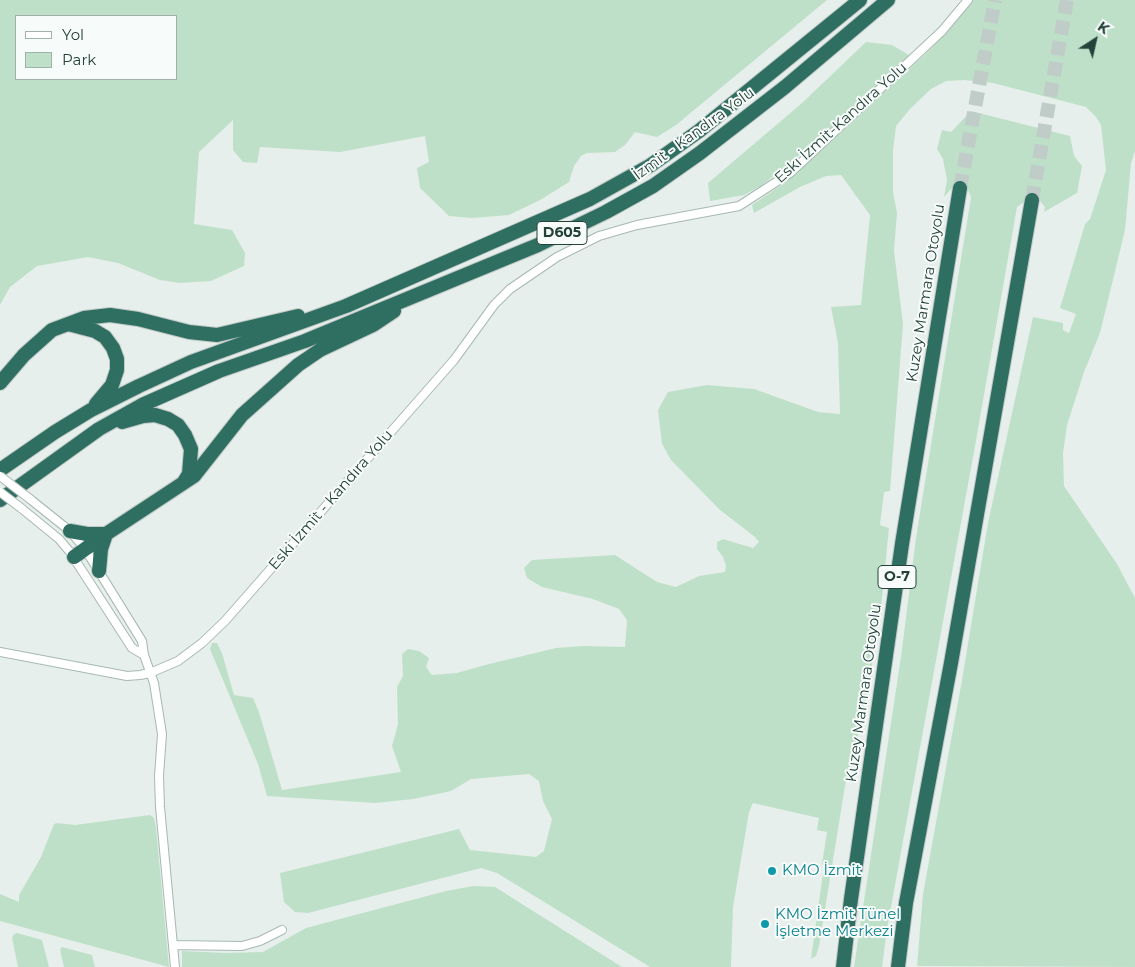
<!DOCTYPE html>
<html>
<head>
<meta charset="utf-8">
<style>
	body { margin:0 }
	#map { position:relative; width:1135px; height:967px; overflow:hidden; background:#e6efeb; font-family:Montserrat,sans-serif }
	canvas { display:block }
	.legend { position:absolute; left:15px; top:15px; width:162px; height:65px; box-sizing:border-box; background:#f7fbf9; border:1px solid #a3b1ad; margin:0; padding:6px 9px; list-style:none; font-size:15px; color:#24423a }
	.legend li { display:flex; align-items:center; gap:10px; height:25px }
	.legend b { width:25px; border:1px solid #a3b1ad }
	.north { position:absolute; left:1070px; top:15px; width:50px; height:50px; -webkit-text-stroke:4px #f7fbf9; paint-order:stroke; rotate:35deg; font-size:14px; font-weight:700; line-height:20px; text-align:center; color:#24423a }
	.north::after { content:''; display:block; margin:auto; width:18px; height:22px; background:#24423a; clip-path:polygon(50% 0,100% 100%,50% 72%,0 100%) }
</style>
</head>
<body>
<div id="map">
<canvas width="1135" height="967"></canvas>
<ul class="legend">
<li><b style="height:6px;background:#fff"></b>Yol</li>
<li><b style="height:14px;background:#bfe0c8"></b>Park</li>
</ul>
<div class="north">K</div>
</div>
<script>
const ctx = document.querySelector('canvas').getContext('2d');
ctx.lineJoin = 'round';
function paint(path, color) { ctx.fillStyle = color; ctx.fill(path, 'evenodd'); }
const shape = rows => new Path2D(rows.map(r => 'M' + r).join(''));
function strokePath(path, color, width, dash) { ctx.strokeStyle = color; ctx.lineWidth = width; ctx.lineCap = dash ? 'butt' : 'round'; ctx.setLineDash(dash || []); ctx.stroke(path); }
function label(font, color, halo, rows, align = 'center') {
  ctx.font = font + ' Montserrat,sans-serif'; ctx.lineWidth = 4; ctx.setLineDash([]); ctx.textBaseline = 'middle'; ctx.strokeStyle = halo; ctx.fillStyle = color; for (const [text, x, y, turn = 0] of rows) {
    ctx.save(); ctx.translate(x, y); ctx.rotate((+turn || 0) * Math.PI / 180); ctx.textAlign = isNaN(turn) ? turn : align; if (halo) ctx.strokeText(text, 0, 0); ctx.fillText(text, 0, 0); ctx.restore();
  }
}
const green = shape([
	[0,0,827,0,676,125,657,137,635,132,625,145,615,152,587,153,581,156,574,166,569,182,542,199,509,215,472,218,449,216,420,188,417,168,429,162,425,136,340,152,260,147,257,163,243,162,233,150,233,120,199,152,194,224,232,230,245,253,244,266,211,281,180,283,160,280,118,263,88,257,37,266,10,287,0,305],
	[16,16,176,16,176,79,16,79],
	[971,0,1135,0,1135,151,1131,163,1125,230,1100,333,1084,372,1067,425,1063,453,1064,486,1117,564,1135,598,1135,967,917,966,923,894,962,680,988,523,1033,317,1063,323,1063,330,1069,333,1076,314,1060,308,1085,224,1090,219,1106,170,1101,125,1096,117,1086,107,993,83,964,80,946,81,931,89,910,109,896,126,893,151,893,192,897,213,894,251,903,324,890,491,884,492,880,525,889,528,881,608,869,683,857,740,845,786,819,946,816,956,811,959,824,866,822,864,827,832,817,830,819,818,753,803,749,812,733,907,731,967,650,967,497,873,481,868,308,913,295,912,284,902,280,873,459,829,470,850,536,857,544,851,552,819,543,801,539,781,529,774,471,779,451,791,413,799,375,803,267,796,258,764,210,649,212,643,217,643,222,653,234,695,253,698,259,712,282,790,401,772,392,746,398,724,397,687,403,676,402,654,408,649,419,651,429,658,426,667,432,675,457,673,485,665,556,648,584,646,625,647,627,620,619,609,593,599,542,587,527,578,524,568,532,560,615,555,657,582,676,587,699,576,725,572,726,566,723,557,717,549,717,542,723,539,753,548,759,542,755,537,720,510,671,460,662,444,658,410,668,392,707,385,754,389,818,412,840,414,838,343,831,307,861,305,870,215,841,175,826,176,800,187,754,213,752,205,786,182,932,48],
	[866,42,892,45,909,55,817,141,761,186,744,195,710,201,708,183,801,104],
	[971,111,1070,136,1074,156,1082,166,1077,193,1044,212,1045,207,1040,201,1032,200,1024,202,1017,207,975,446,887,929,882,967,854,967,901,657,916,538,971,197,968,190,960,188,951,189,944,197,947,180,943,159,937,149,942,130,951,132],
	[150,815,154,818,156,828,169,967,0,921,0,894,19,902,19,895,41,857,54,824,57,823,75,825],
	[473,886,495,887,622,967,182,967,182,951,225,953,263,952,306,928,446,891],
	[17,933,42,940,49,967,18,967,12,938,14,934],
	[62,947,92,955,95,967,64,967,60,950]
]);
const highwayTunnel = shape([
	[960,188,995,0],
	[1032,200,1067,0]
]);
const street = shape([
	[30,499,70,531,85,549,142,641,144,655,154,683,162,734,159,776,160,807,175,967],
	[21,508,59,539,70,552,132,648,144,655],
	[0,652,127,676,140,675,150,673,178,661,202,643,225,621,454,360,494,305,510,289,557,257,599,236,637,225,739,206,790,173,942,31,968,0],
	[174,945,242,946,260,941,282,930]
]);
const highway = shape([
	[68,324,95,331,105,337,113,348,117,359,117,370,112,385,96,404],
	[0,383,24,355,52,330,84,318,110,315,138,319,189,332,217,335,298,316],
	[122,422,143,416,155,415,168,419,178,425,185,435,191,449,189,474,184,482],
	[0,470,55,432,91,410,139,386,191,362,346,306,590,199,651,165,699,131,860,0],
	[0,500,99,429,142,405,219,371,305,341,538,245,606,212,653,186,700,153,785,87,888,0],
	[70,531,87,534,106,534,101,549,99,571],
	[74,557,106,534,194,476,242,415,298,365,320,350,373,325,394,311],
	[843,967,851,899,902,544,960,188],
	[898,967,906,903,951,663,1032,200]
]);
const streetBridge = shape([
	[0,476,30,499],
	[0,492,21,508]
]);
const markers = [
	[772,871,5,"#0f9aa8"],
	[765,924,5,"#0f9aa8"]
];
const shields = [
	[562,233,50],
	[897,577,38]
];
const shieldNames = [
	["D605",562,233],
	["O-7",897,577]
];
const streetNames = [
	["Eskı İzmit-Kandıra Yolu",841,123,-42],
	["İzmit - Kandıra Yolu",694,134,-36],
	["Kuzey Marmara Otoyolu",926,293,-81],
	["Eski İzmit - Kandıra Yolu",331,500,-49],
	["Kuzey Marmara Otoyolu",864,693,-82]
];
const cultureNames = [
	["KMO İzmit",782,871],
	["KMO İzmit Tünel",775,915],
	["İşletme Merkezi",775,932]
];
paint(green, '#bfe0c8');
strokePath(highwayTunnel, '#bfccc8', 14, [14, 7]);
strokePath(street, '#a8b8b2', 10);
strokePath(highway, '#c2cac8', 16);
strokePath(street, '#fff', 8);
strokePath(highway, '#2f6f62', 14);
strokePath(streetBridge, '#a8b8b2', 10, []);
strokePath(streetBridge, '#fff', 8);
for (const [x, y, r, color] of markers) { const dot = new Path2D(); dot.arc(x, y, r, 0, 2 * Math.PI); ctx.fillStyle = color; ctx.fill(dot); strokePath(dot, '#f7fbf9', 2); }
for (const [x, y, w] of shields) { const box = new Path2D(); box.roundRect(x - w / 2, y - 11.5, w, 23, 4); ctx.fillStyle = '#f7fbf9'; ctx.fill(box); strokePath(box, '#24423a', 1); }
label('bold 14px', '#24423a', null, shieldNames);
label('15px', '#24423a', '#f7fbf9', streetNames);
label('15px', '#0d838f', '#f7fbf9', cultureNames, 'left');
</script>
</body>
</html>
